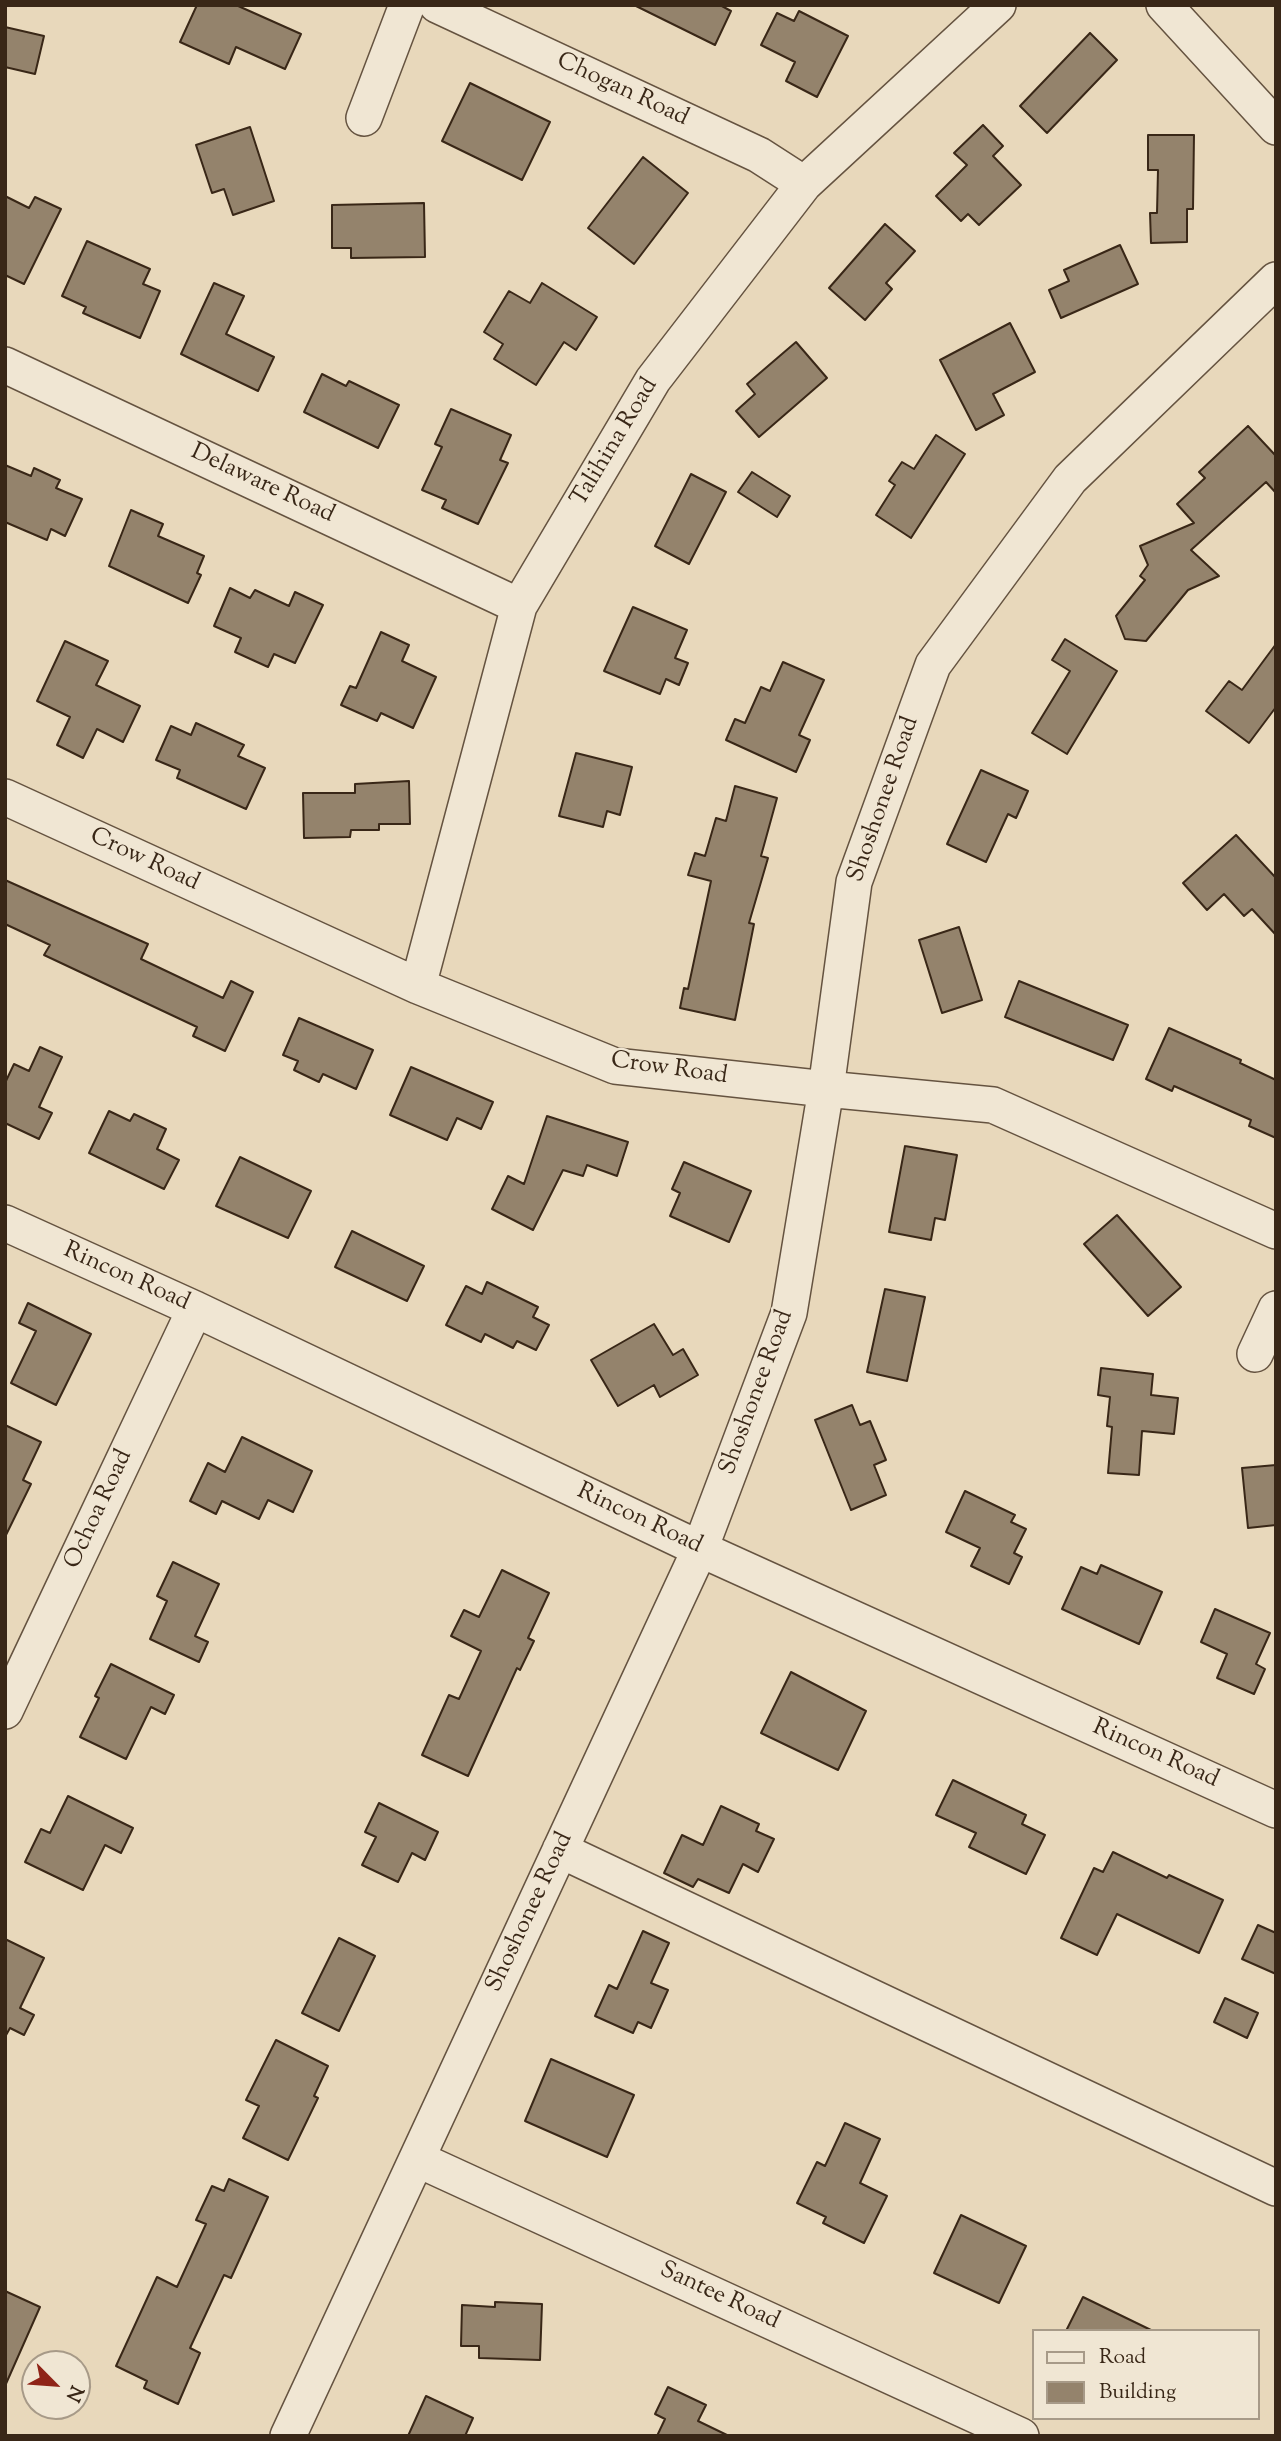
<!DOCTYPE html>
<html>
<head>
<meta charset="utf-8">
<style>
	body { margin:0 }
	#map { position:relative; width:1281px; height:2441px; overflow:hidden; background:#e8d8bb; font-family:"Sorts Mill Goudy",serif }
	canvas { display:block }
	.frame { position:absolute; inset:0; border:7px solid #392717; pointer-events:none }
	.legend { position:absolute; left:1032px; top:2329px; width:228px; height:91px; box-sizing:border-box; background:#f0e6d3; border:2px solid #a79a88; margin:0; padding:9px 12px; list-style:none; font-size:21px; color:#392717 }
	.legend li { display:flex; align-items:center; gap:14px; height:35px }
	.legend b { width:35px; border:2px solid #a79a88 }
	.north { position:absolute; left:21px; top:2350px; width:70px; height:70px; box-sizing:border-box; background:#f0e6d3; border:2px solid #a79a88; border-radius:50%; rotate:115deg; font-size:19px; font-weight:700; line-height:28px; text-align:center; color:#392717 }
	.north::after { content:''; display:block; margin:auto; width:24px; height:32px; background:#8f2418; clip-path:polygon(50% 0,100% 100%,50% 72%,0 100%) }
</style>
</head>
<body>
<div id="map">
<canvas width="1281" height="2441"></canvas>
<div class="frame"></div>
<ul class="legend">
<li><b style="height:9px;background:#f0e6d3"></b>Road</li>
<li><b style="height:19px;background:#94836c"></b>Building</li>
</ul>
<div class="north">N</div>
</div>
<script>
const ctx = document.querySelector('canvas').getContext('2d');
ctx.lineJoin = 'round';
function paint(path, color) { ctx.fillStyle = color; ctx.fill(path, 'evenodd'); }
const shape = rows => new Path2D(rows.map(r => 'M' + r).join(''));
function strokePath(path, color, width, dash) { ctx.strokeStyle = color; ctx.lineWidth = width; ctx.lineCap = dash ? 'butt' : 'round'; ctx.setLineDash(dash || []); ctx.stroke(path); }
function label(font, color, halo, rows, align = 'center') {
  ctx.font = font + ' "Sorts Mill Goudy",serif'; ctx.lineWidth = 5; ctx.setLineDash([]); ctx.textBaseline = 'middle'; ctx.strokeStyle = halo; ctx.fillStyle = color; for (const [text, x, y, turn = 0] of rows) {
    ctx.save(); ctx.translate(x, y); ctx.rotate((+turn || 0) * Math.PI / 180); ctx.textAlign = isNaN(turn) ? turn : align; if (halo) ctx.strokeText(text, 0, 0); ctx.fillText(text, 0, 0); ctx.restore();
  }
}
const building = shape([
	[197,5,236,5,301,34,285,69,236,47,229,64,180,42,197,5],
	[634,5,720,5,731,11,715,45,634,5],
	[799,11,848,36,817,97,786,81,795,62,761,45,777,13,794,21,799,11],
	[5,27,44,36,35,74,5,67,5,27],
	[1090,33,1117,60,1047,133,1020,106,1090,33],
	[470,83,550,122,522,180,442,141,470,83],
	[983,125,1003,146,993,156,1021,185,979,225,968,214,961,221,936,196,967,165,954,153,983,125],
	[250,127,274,201,233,215,224,189,212,193,196,145,250,127],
	[1148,135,1194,135,1193,209,1187,209,1187,242,1151,243,1150,213,1157,213,1158,170,1148,170,1148,135],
	[643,157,688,193,634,264,588,228,643,157],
	[5,196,29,208,35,197,61,209,24,284,5,275,5,196],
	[424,203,425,257,351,258,351,248,332,248,332,205,424,203],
	[885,224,915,251,886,283,892,289,865,320,829,288,885,224],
	[87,241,150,269,143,284,160,291,140,338,83,313,86,307,62,296,87,241],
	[1120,245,1138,284,1061,318,1049,290,1069,281,1064,270,1120,245],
	[214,283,244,296,226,334,274,357,258,391,181,354,214,283],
	[542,283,597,317,576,350,564,342,536,385,494,359,503,344,484,332,509,291,530,303,542,283],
	[1010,323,1035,372,993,394,1004,415,976,430,940,360,1010,323],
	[796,342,827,378,759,437,736,411,755,394,747,384,796,342],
	[322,374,346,386,349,381,399,405,378,448,304,412,322,374],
	[451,409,511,435,500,460,508,463,478,524,442,508,446,500,422,490,442,447,435,444,451,409],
	[1248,426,1276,456,1276,493,1266,482,1191,550,1219,576,1188,590,1146,641,1125,639,1116,616,1145,580,1140,576,1148,565,1140,546,1194,523,1177,504,1205,478,1199,472,1248,426],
	[936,435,965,454,911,538,876,515,895,485,889,481,902,462,914,469,936,435],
	[5,465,31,476,34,468,60,480,56,488,82,499,65,536,51,529,47,540,5,522,5,465],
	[752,472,790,496,777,517,738,492,752,472],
	[691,474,726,492,689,564,655,546,691,474],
	[131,510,163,524,158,536,204,556,197,573,201,575,188,603,109,566,131,510],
	[230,588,250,598,255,590,289,606,295,592,323,605,295,663,274,654,268,667,235,652,241,638,214,626,230,588],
	[633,607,687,630,675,658,688,663,679,685,666,679,660,694,604,671,633,607],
	[381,632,409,645,402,661,436,677,413,728,381,713,377,721,341,705,350,686,356,688,381,632],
	[1065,639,1117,671,1067,754,1032,733,1070,671,1052,660,1065,639],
	[65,641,108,661,96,685,140,706,123,742,97,729,83,758,57,745,70,717,37,701,65,641],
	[1276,644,1276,707,1249,743,1206,711,1229,681,1242,690,1276,644],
	[783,662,824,680,799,735,810,740,796,772,726,740,735,719,745,723,761,687,770,691,783,662],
	[196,723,244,745,238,756,265,768,246,809,177,778,180,770,156,760,171,726,191,735,196,723],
	[576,753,632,767,620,815,607,811,603,827,559,816,576,753],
	[981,770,1028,791,1016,818,1008,814,986,862,947,844,981,770],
	[409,781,410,824,379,824,379,830,351,830,350,837,304,838,303,793,355,793,355,784,409,781],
	[735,786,777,798,761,856,768,858,749,923,754,924,735,1020,680,1008,684,988,688,989,711,881,688,875,695,853,705,856,716,818,726,821,735,786],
	[1236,835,1276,878,1276,935,1252,909,1244,916,1224,894,1207,910,1183,883,1236,835],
	[5,880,148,944,141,959,223,998,231,981,253,992,225,1051,193,1036,197,1027,44,955,50,945,5,924,5,880],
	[959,927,982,1000,942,1013,919,940,959,927],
	[1019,981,1128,1025,1113,1060,1005,1017,1019,981],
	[299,1018,373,1050,356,1089,323,1074,319,1082,294,1070,298,1061,283,1055,299,1018],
	[1169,1028,1241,1060,1240,1063,1276,1080,1276,1138,1249,1126,1251,1120,1174,1086,1172,1091,1146,1079,1169,1028],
	[40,1047,62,1057,39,1107,52,1113,39,1139,5,1123,5,1083,14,1064,29,1071,40,1047],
	[411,1067,493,1102,481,1129,457,1118,447,1140,390,1115,411,1067],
	[109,1111,130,1121,134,1114,166,1129,157,1149,179,1160,164,1189,89,1153,109,1111],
	[547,1116,628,1142,617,1176,587,1165,583,1176,563,1170,533,1230,492,1209,508,1176,524,1184,547,1116],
	[905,1146,957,1155,945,1220,935,1218,931,1240,889,1232,905,1146],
	[240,1157,311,1191,288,1238,216,1206,240,1157],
	[684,1162,751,1191,729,1242,670,1216,680,1193,672,1189,684,1162],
	[1117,1215,1181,1287,1148,1316,1084,1244,1117,1215],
	[352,1231,424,1266,407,1301,335,1267,352,1231],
	[487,1282,538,1307,533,1317,549,1325,536,1350,517,1341,513,1348,485,1334,481,1342,446,1325,466,1286,482,1294,487,1282],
	[885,1289,925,1297,907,1381,867,1372,885,1289],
	[28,1303,91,1334,56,1405,11,1383,36,1331,19,1323,28,1303],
	[654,1324,673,1355,683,1349,698,1375,660,1397,654,1385,618,1406,591,1360,654,1324],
	[1101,1368,1153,1374,1151,1395,1178,1398,1174,1434,1142,1431,1139,1475,1108,1473,1112,1427,1107,1426,1110,1397,1098,1395,1101,1368],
	[852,1405,860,1425,870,1421,886,1460,874,1465,886,1495,851,1510,815,1420,852,1405],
	[5,1425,41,1442,23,1480,31,1484,5,1537,5,1425],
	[242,1437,312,1471,293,1512,268,1500,259,1519,222,1501,216,1514,190,1501,208,1463,225,1472,242,1437],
	[1276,1465,1276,1525,1248,1528,1242,1468,1276,1465],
	[965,1491,1015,1515,1011,1522,1026,1529,1014,1553,1022,1557,1009,1584,971,1566,980,1548,946,1532,965,1491],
	[173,1562,219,1584,195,1636,208,1642,199,1662,150,1639,167,1601,157,1596,173,1562],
	[1101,1565,1162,1592,1139,1644,1062,1609,1081,1567,1097,1574,1101,1565],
	[502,1570,549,1593,528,1638,534,1641,520,1670,517,1668,468,1776,422,1755,449,1695,459,1699,481,1651,451,1636,464,1610,479,1617,502,1570],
	[1215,1609,1270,1633,1256,1664,1265,1669,1254,1694,1217,1678,1227,1654,1201,1642,1215,1609],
	[111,1664,174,1695,165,1714,151,1707,126,1759,80,1737,99,1698,95,1696,111,1664],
	[791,1672,866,1711,838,1770,761,1733,791,1672],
	[953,1780,1026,1815,1022,1824,1045,1835,1026,1874,969,1847,976,1833,936,1815,953,1780],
	[68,1796,133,1828,121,1853,105,1845,83,1890,25,1862,41,1829,50,1833,68,1796],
	[379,1803,438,1832,425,1860,412,1853,398,1882,362,1865,376,1837,365,1832,379,1803],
	[721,1806,759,1824,756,1831,774,1839,758,1872,743,1864,729,1893,698,1879,693,1887,664,1873,682,1835,703,1845,721,1806],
	[1113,1852,1167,1878,1169,1875,1223,1900,1199,1953,1117,1914,1097,1955,1061,1938,1094,1868,1103,1872,1113,1852],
	[1258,1925,1276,1933,1276,1974,1242,1959,1258,1925],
	[643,1931,669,1943,651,1983,668,1990,651,2028,638,2022,633,2033,595,2016,609,1985,617,1989,643,1931],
	[339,1938,375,1956,339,2031,302,2013,339,1938],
	[5,1939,44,1958,20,2008,34,2015,24,2035,10,2028,5,2037,5,1939],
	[1225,1998,1258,2013,1247,2038,1214,2022,1225,1998],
	[276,2040,328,2066,314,2096,318,2098,288,2160,243,2138,259,2106,246,2100,276,2040],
	[551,2059,634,2095,607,2157,525,2121,551,2059],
	[845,2123,880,2139,860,2183,887,2196,864,2243,823,2223,826,2217,797,2203,817,2162,825,2166,845,2123],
	[229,2179,268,2197,231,2278,224,2275,190,2348,200,2353,178,2404,144,2388,147,2381,116,2366,157,2277,177,2287,206,2224,196,2220,212,2186,224,2191,229,2179],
	[961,2215,1026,2246,999,2303,934,2273,961,2215],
	[5,2291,40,2307,5,2386,5,2291],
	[1083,2297,1153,2331,1066,2331,1083,2297],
	[495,2302,542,2304,540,2360,479,2358,479,2346,461,2346,462,2305,495,2307,495,2302],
	[668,2387,706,2405,698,2421,729,2436,657,2436,665,2419,655,2414,668,2387],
	[426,2396,473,2418,465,2436,408,2436,426,2396]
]);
const minor = shape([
	[437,5,759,155,804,184],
	[1164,5,1276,127],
	[364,118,407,5],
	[5,365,519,606],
	[5,797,418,986,615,1066,826,1089,993,1105,1276,1231],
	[418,986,519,606,653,380,804,184,998,5],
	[5,1223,195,1309,700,1549,1276,1810],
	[1255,1354,1276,1309],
	[5,1711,195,1309],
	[560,1850,1276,2188],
	[417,2159,1021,2436],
	[288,2436,700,1549,789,1313,826,1089,854,882,933,665,1070,479,1276,280]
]);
const streetNames = [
	["Chogan Road",622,91,25],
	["Talihina Road",616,443,-59],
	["Delaware Road",262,485,25],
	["Shoshonee Road",885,800,-71],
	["Crow Road",144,861,25],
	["Crow Road",669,1070,8],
	["Rincon Road",126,1278,24],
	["Shoshonee Road",758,1393,-70],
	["Ochoa Road",100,1510,-65],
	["Rincon Road",639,1520,25],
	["Rincon Road",1155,1755,24],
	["Shoshonee Road",531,1913,-65],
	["Santee Road",719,2297,25]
];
paint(building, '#94836c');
strokePath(building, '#392717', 2);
strokePath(minor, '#655340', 38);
strokePath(minor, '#f0e6d3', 35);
label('24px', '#392717', '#f0e6d3', streetNames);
</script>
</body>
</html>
